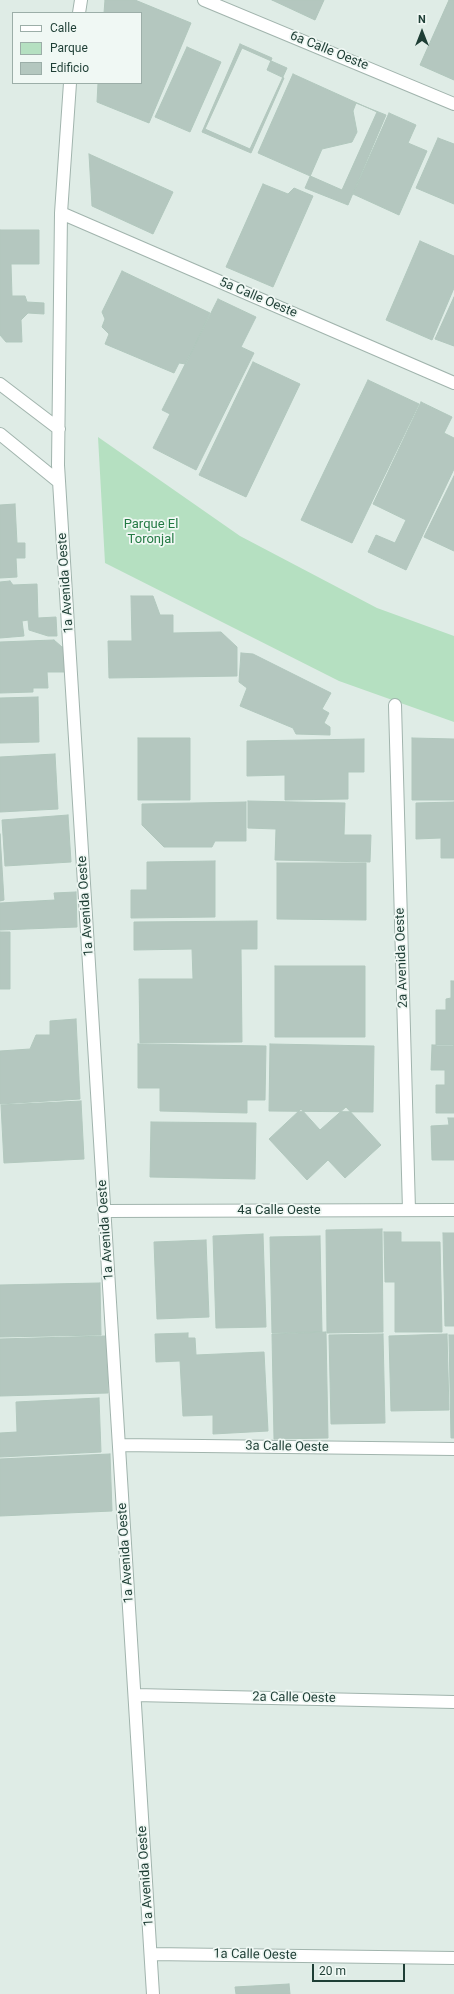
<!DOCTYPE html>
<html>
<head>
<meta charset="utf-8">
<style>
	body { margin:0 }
	#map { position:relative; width:454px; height:1994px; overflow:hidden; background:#dfece6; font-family:Roboto,sans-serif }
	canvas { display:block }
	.legend { position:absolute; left:12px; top:12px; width:130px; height:72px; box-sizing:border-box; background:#f0f8f4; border:1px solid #9caea8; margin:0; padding:5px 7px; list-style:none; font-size:12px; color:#1e3e35 }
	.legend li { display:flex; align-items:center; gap:8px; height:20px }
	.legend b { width:20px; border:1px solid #9caea8 }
	.north { position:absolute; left:402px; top:12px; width:40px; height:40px; -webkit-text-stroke:3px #f0f8f4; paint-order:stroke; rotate:0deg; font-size:11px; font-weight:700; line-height:16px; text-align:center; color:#1e3e35 }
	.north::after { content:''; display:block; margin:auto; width:14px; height:18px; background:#1e3e35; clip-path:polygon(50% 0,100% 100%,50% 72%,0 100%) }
	.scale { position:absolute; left:312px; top:1964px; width:93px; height:18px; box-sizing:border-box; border:2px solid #1e3e35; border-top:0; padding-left:5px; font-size:12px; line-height:14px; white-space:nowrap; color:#1e3e35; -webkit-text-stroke:3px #f0f8f4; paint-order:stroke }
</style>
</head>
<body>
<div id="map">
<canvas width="454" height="1994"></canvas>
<ul class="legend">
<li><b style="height:5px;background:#fff"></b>Calle</li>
<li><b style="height:11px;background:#b5e0c1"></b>Parque</li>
<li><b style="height:11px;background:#b4c7bf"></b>Edificio</li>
</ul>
<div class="north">N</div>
<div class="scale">20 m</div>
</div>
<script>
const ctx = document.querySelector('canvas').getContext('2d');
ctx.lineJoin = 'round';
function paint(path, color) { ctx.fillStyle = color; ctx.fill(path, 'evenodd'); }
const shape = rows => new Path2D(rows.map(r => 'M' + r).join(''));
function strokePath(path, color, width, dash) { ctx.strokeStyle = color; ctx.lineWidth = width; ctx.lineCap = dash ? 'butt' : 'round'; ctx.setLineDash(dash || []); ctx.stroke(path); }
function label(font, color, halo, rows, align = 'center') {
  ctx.font = font + ' Roboto,sans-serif'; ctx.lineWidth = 3.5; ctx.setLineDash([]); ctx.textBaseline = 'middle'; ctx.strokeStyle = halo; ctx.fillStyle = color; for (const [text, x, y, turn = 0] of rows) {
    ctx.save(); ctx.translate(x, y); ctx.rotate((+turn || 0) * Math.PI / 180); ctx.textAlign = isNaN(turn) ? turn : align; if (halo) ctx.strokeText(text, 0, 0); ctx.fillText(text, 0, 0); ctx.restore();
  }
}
const green = shape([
	[98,437,240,536,377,608,454,636,454,722,339,681,105,563]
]);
const building = shape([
	[105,0,135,0,191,23,149,123,97,102,98,83,141,83,141,13,104,13,105,0],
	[272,0,324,0,315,20,272,0],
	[449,0,454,0,454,80,420,65,449,0],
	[240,44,272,58,267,70,284,78,251,153,202,132,240,44],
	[187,47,221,62,190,132,155,117,187,47],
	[242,48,287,68,250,149,205,129,242,48],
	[293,74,377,112,342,190,258,153,293,74],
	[356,103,386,115,348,205,305,188,322,149,352,142,357,132,353,111,356,103],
	[389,113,416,125,408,143,427,151,399,215,353,194,389,113],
	[438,138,454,144,454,204,416,188,438,138],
	[89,154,173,192,153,234,92,206,89,154],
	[263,184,288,194,294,188,313,196,273,287,226,267,263,184],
	[0,230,39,230,39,264,11,264,12,296,25,296,27,302,44,303,44,314,28,313,21,320,22,342,6,342,0,335,0,230],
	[420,241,454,256,454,288,432,340,386,320,420,241],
	[122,271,210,313,186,364,179,363,174,373,105,344,109,334,102,327,105,319,102,312,122,271],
	[454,297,454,346,435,339,454,297],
	[218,299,256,317,241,347,254,353,196,470,153,448,170,414,162,410,218,299],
	[253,362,300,384,246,497,199,475,253,362],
	[368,380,419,404,352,543,301,520,368,380],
	[421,402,452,417,444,433,454,438,454,469,406,570,368,552,376,535,395,543,406,520,373,504,421,402],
	[454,476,454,551,424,537,454,476],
	[15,504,17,543,25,543,25,558,16,558,17,577,0,578,0,505,15,504],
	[10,581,13,585,37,584,38,618,56,617,57,636,48,636,29,630,28,620,22,621,24,636,0,638,0,582,10,581],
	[131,596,153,596,160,615,173,615,173,633,221,632,237,647,237,676,109,678,108,641,132,641,131,596],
	[54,640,62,647,68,647,69,672,47,672,48,688,33,688,33,692,0,693,0,642,54,640],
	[241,653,253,654,331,693,322,709,329,713,324,723,330,727,330,735,296,734,293,728,240,706,247,688,239,682,241,653],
	[38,697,39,742,0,743,0,698,38,697],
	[138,738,190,738,190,800,138,800,138,738],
	[412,738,454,739,454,800,412,800,412,738],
	[364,739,364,772,348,772,348,799,285,800,285,775,247,776,247,741,364,739],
	[55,754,58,809,0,812,0,757,55,754],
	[248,801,345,803,344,835,371,835,370,862,275,860,276,829,248,828,248,801],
	[246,802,246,841,215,841,212,847,164,847,142,825,142,804,246,802],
	[454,802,454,858,441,858,441,838,416,839,416,803,454,802],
	[68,815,71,862,5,866,2,820,68,815],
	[0,834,4,900,0,901,0,834],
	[215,861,215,917,131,918,131,890,147,890,147,862,215,861],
	[277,863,366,863,366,920,277,919,277,863],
	[76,892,77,927,0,930,0,903,55,900,54,893,76,892],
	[257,921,257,949,241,949,242,1042,140,1043,139,979,193,979,192,949,134,950,134,922,257,921],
	[0,932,10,932,10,989,0,989,0,932],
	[275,966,365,966,365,1037,275,1037,275,966],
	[451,981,454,981,454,1046,436,1046,436,1010,446,1010,446,999,451,998,451,981],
	[76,1019,80,1099,0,1104,0,1051,30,1049,36,1035,50,1035,50,1021,76,1019],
	[138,1044,266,1046,265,1100,247,1100,247,1113,160,1111,160,1088,138,1088,138,1044],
	[270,1044,374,1046,373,1112,269,1111,270,1044],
	[432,1045,454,1045,454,1113,436,1113,436,1085,445,1085,445,1070,431,1070,432,1045],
	[81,1101,84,1159,4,1163,1,1105,81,1101],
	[346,1107,381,1145,345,1178,328,1160,307,1180,269,1139,301,1109,320,1130,346,1107],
	[448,1118,454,1118,454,1160,432,1160,431,1126,449,1125,448,1118],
	[151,1122,256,1123,255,1179,150,1177,151,1122],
	[382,1229,383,1332,327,1333,326,1230,382,1229],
	[384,1232,401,1232,401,1242,440,1242,442,1332,395,1332,395,1282,385,1282,384,1232],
	[443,1233,454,1233,454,1326,445,1326,443,1233],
	[263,1234,266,1327,216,1328,213,1236,263,1234],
	[320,1236,322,1332,272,1333,270,1237,320,1236],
	[206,1240,209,1317,157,1319,154,1242,206,1240],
	[100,1283,101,1335,0,1337,0,1285,100,1283],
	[326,1332,328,1438,274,1439,272,1334,326,1332],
	[188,1333,188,1338,195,1338,196,1355,264,1352,268,1431,213,1434,213,1415,183,1416,180,1361,156,1362,155,1334,188,1333],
	[383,1334,385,1423,331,1424,329,1335,383,1334],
	[447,1334,449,1410,391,1411,389,1336,447,1334],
	[449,1335,454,1335,454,1438,451,1438,449,1335],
	[106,1336,108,1393,0,1396,0,1339,106,1336],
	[99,1398,101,1452,0,1457,0,1433,17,1432,16,1402,99,1398],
	[110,1454,112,1511,0,1516,0,1459,110,1454],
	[289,1984,290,1994,236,1994,235,1987,289,1984]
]);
const minor = shape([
	[204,0,454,104],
	[79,13,81,0],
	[70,83,61,213,58,465,153,1994],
	[61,213,454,383],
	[0,384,59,429],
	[0,434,59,482],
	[395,705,409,1210],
	[105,1211,454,1210],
	[119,1445,454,1449],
	[135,1695,454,1702],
	[151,1954,454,1958]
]);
const streetNames = [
	["6a Calle Oeste",329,51,22],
	["5a Calle Oeste",258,298,23],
	["1a Avenida Oeste",66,583,-94],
	["1a Avenida Oeste",86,906,-94],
	["2a Avenida Oeste",402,958,-92],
	["4a Calle Oeste",279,1211],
	["1a Avenida Oeste",106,1230,-94],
	["3a Calle Oeste",287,1447,1],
	["1a Avenida Oeste",126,1553,-94],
	["2a Calle Oeste",294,1698,1],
	["1a Avenida Oeste",146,1876,-94],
	["1a Calle Oeste",255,1955,1]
];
const parkNames = [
	["Parque El",151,525],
	["Toronjal",151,540]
];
paint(green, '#b5e0c1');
paint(building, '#b4c7bf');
strokePath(building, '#b1c7bd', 1);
strokePath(minor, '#a1b4ad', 14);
strokePath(minor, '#fff', 12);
label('13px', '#1e3e35', '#f0f8f4', streetNames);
label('13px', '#247a44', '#f0f8f4', parkNames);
</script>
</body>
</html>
